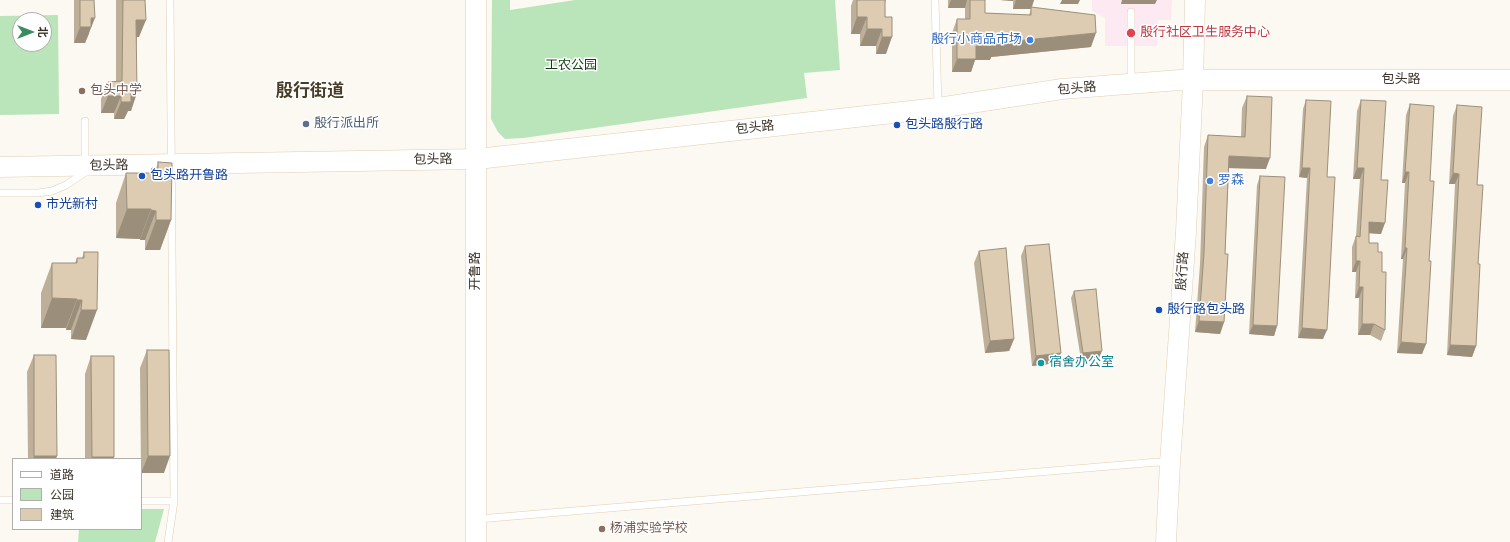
<!DOCTYPE html>
<html>
<head>
<meta charset="utf-8">
<style>
	body { margin:0 }
	#map { position:relative; width:1510px; height:542px; overflow:hidden; background:#fcf9f3; font-family:"DM Sans","Noto Sans SC",sans-serif }
	canvas { display:block }
	.legend { position:absolute; left:12px; top:458px; width:130px; height:72px; box-sizing:border-box; background:#fff; border:1px solid #b1aeaa; margin:0; padding:5px 7px; list-style:none; font-size:12px; color:#3b342a }
	.legend li { display:flex; align-items:center; gap:8px; height:20px }
	.legend b { width:20px; border:1px solid #b1aeaa }
	.north { position:absolute; left:12px; top:12px; width:40px; height:40px; box-sizing:border-box; background:#fff; border:1px solid #b1aeaa; border-radius:50%; rotate:90deg; font-size:11px; font-weight:700; line-height:16px; text-align:center; color:#3b342a }
	.north::after { content:''; display:block; margin:auto; width:14px; height:18px; background:#388c5e; clip-path:polygon(50% 0,100% 100%,50% 72%,0 100%) }
</style>
</head>
<body>
<div id="map">
<canvas width="1510" height="542"></canvas>
<ul class="legend">
<li><b style="height:5px;background:#fff"></b>道路</li>
<li><b style="height:11px;background:#bae4ba"></b>公园</li>
<li><b style="height:11px;background:#ddccb1"></b>建筑</li>
</ul>
<div class="north">北</div>
</div>
<script>
const ctx = document.querySelector('canvas').getContext('2d');
ctx.lineJoin = 'round';
function paint(path, color) { ctx.fillStyle = color; ctx.fill(path, 'evenodd'); }
const shape = rows => new Path2D(rows.map(r => 'M' + r).join(''));
function strokePath(path, color, width, dash) { ctx.strokeStyle = color; ctx.lineWidth = width; ctx.lineCap = dash ? 'butt' : 'round'; ctx.setLineDash(dash || []); ctx.stroke(path); }
function label(font, color, halo, rows, align = 'center') {
  ctx.font = font + ' "DM Sans","Noto Sans SC",sans-serif'; ctx.lineWidth = 3; ctx.setLineDash([]); ctx.textBaseline = 'middle'; ctx.strokeStyle = halo; ctx.fillStyle = color; for (const [text, x, y, turn = 0] of rows) {
    ctx.save(); ctx.translate(x, y); ctx.rotate((+turn || 0) * Math.PI / 180); ctx.textAlign = isNaN(turn) ? turn : align; if (halo) ctx.strokeText(text, 0, 0); ctx.fillText(text, 0, 0); ctx.restore();
  }
}
const medical = shape([
	[1092,0,1172,0,1171,20,1158,20,1157,46,1105,46,1105,18,1092,11]
]);
const green = shape([
	[492,0,510,0,510,10,575,0,835,0,840,70,804,73,807,98,523,138,505,139,498,132,491,119],
	[58,15,59,114,0,115,0,16],
	[20,20,44,20,44,44,20,44],
	[141,509,164,509,155,542,78,542,79,529,141,529]
]);
const lane = shape([
	[935,0,938,106],
	[1131,82,1131,12],
	[85,121,85,165],
	[0,193,38,193,52,191,66,185,87,171],
	[0,500,13,500],
	[141,501,174,501],
	[478,519,1158,462,1169,463],
	[168,542,174,501,170,0]
]);
const secondary = shape([
	[0,167,477,159,938,108,1062,89,1180,80,1510,80],
	[476,542,476,0],
	[1166,542,1170,463,1186,232,1193,81,1195,0]
]);
const wall = shape([
	[74,0,94,0,89,34,85,43,74,43],
	[116,0,145,0,139,37,137,37,131,111,128,111,124,119,114,119,114,113,101,113,101,99,108,82,116,82],
	[853,0,886,0,885,4,886,54,876,54,876,46,860,46,860,34,851,34,851,6],
	[948,0,985,0,985,13,1029,15,1031,9,1013,9,1013,1,1000,0,1034,0,1032,7,1091,47,991,57,990,60,975,60,971,72,952,72,952,33,957,19,965,19,965,8,948,8],
	[1247,96,1266,169,1229,168,1225,254,1224,322,1220,334,1195,332,1200,264,1204,147,1208,135,1241,137,1242,108],
	[1306,100,1327,177,1323,339,1298,338,1307,178,1299,177,1303,109],
	[1361,100,1381,180,1381,234,1369,233,1369,243,1378,252,1382,272,1385,330,1381,341,1370,335,1358,335,1359,298,1355,298,1356,272,1352,272,1352,247,1356,236,1360,179,1353,179,1357,111],
	[1410,104,1430,181,1429,261,1426,344,1422,354,1397,353,1403,259,1401,259,1405,183,1402,183,1406,115],
	[1457,105,1477,185,1478,264,1476,346,1472,357,1447,355,1455,184,1449,184,1453,116],
	[158,162,171,220,160,250,145,250,145,240,140,240,140,239,116,238,116,203,126,173,150,173,152,168,156,169],
	[1260,176,1277,326,1274,336,1249,334,1257,185],
	[1025,246,1057,363,1032,366,1021,256],
	[979,251,1014,339,1009,351,985,353,974,263],
	[84,252,86,340,71,339,71,330,66,330,66,328,41,328,41,293,52,263,75,263,77,258,82,258],
	[1074,291,1099,358,1081,360,1071,298],
	[147,350,164,473,141,473,140,368],
	[34,355,56,459,28,459,27,372],
	[91,356,114,457,114,459,85,459,85,374]
]);
const shadedWall = shape([
	[951,0,967,0,965,8,948,8],
	[1000,0,1013,0,1013,1],
	[1016,0,1034,0,1031,9,1013,9],
	[1062,0,1080,0,1078,4,1060,4],
	[1122,0,1157,0,1155,4,1121,4],
	[857,17,867,17,860,34,851,34],
	[91,18,95,18,85,43,74,43,80,27],
	[136,20,146,20,139,37,130,37],
	[867,29,882,29,876,46,860,46],
	[1096,33,1091,47,991,57,990,60,975,60,971,72,952,72,957,59,976,46,995,43],
	[882,37,892,37,886,54,876,54],
	[131,93,137,93,131,111,128,111,124,119,114,119,121,102],
	[108,96,121,96,114,113,101,113],
	[1229,156,1270,158,1266,169,1225,168],
	[1302,168,1310,168,1307,178,1299,177],
	[1357,168,1364,168,1360,179,1353,179],
	[1405,172,1409,172,1405,183,1402,183],
	[1453,173,1459,174,1455,184,1449,184],
	[127,209,151,209,140,239,116,238],
	[151,210,156,211,145,240,140,240],
	[156,220,171,220,160,250,145,250],
	[1369,222,1385,223,1381,234,1365,233],
	[1405,248,1407,248,1403,259,1401,259],
	[1356,261,1360,261,1356,272,1352,272],
	[1359,287,1363,287,1359,298,1355,298],
	[52,298,77,299,66,328,41,328],
	[77,300,82,300,71,330,66,330],
	[81,310,97,310,86,340,71,339],
	[1199,321,1224,322,1220,334,1195,332],
	[1362,324,1374,324,1370,335,1358,335],
	[1253,325,1277,326,1274,336,1249,334],
	[1302,328,1327,330,1323,339,1298,338],
	[1014,339,1009,351,985,353,990,341],
	[1401,342,1426,344,1422,354,1397,353],
	[1450,345,1476,346,1472,357,1447,355],
	[1102,351,1099,358,1081,360,1083,353],
	[1061,353,1057,363,1032,366,1036,356],
	[34,456,57,456,56,459,33,459],
	[148,456,170,456,164,473,141,473],
	[92,457,114,457,114,459,91,459]
]);
const building = shape([
	[80,0,94,0,95,18,91,18,91,27,80,27,80,0],
	[123,0,145,0,146,20,136,20,137,93,131,93,131,102,121,102,121,96,108,96,108,82,122,81,123,0],
	[857,0,885,0,885,17,892,17,892,37,882,37,882,29,867,29,867,17,857,17,857,0],
	[970,0,985,0,985,13,1031,15,1031,7,1095,15,1096,33,995,43,995,46,976,46,976,59,957,59,957,19,970,19,970,0],
	[1247,96,1272,97,1270,158,1229,156,1225,254,1228,254,1224,322,1199,321,1204,253,1208,135,1245,137,1247,96],
	[1306,100,1331,101,1327,177,1335,177,1327,330,1302,328,1310,168,1302,168,1306,100],
	[1361,100,1386,101,1381,180,1388,180,1385,223,1369,222,1369,243,1378,243,1378,252,1382,252,1382,272,1386,272,1385,330,1374,324,1362,324,1363,287,1359,287,1360,261,1356,261,1356,236,1360,237,1364,168,1357,168,1361,100],
	[1410,104,1434,106,1430,181,1434,181,1429,261,1431,261,1426,344,1401,342,1407,248,1405,248,1409,172,1405,172,1410,104],
	[1457,105,1482,107,1477,185,1483,185,1478,264,1480,264,1476,346,1450,345,1459,174,1453,173,1457,105],
	[158,162,172,163,171,220,156,220,156,211,151,210,151,209,127,209,126,173,151,173,152,168,158,169,158,162],
	[1260,176,1285,177,1277,326,1253,325,1260,176],
	[1049,244,1061,353,1036,356,1025,246,1049,244],
	[1006,248,1014,339,990,341,979,251,1006,248],
	[84,252,98,252,97,310,81,310,82,300,77,300,77,299,52,298,52,263,77,263,77,258,84,258,84,252],
	[1096,289,1102,351,1083,353,1074,291,1096,289],
	[147,350,169,350,170,456,148,456,147,350],
	[34,355,56,355,57,456,34,456,34,355],
	[91,356,114,356,114,457,92,457,91,356]
]);
const markers = [
	[1131,33,5,"#e0444e"],
	[1030,40,4,"#3f7fe0"],
	[82,91,4,"#8d6e63"],
	[306,124,4,"#5c6f8a"],
	[897,125,4,"#1a4fb4"],
	[142,176,4,"#1a4fb4"],
	[1210,181,4,"#3f7fe0"],
	[38,205,4,"#1a4fb4"],
	[1159,310,4,"#1a4fb4"],
	[1041,363,4,"#0f9aa8"],
	[602,529,4,"#8d6e63"]
];
const healthNames = [
	["殷行社区卫生服务中心",1140,33]
];
const shopNames = [
	["殷行小商品市场",1022,40],
	["罗森",1218,181,"left"]
];
const parkNames = [
	["工农公园",571,66]
];
const streetNames = [
	["包头路",1401,80],
	["包头路",1077,89,-5],
	["包头路",755,128,-6],
	["包头路",433,160,-1],
	["包头路",109,166,-1],
	["开鲁路",476,271,-90],
	["殷行路",1183,271,-86]
];
const educationNames = [
	["包头中学",90,91],
	["杨浦实验学校",610,529]
];
const serviceNames = [
	["殷行派出所",314,124]
];
const transitNames = [
	["包头路殷行路",905,125],
	["包头路开鲁路",150,176],
	["市光新村",46,205],
	["殷行路包头路",1167,310]
];
const cultureNames = [
	["宿舍办公室",1049,363]
];
const districtNames = [
	["殷行街道",310,92]
];
paint(medical, '#fde9f1');
paint(green, '#bae4ba');
strokePath(lane, '#dfceb3', 8);
strokePath(secondary, '#dfceb3', 21);
strokePath(lane, '#fff', 7);
strokePath(secondary, '#fff', 20);
paint(wall, '#beaf98');
paint(shadedWall, '#9b8f7c');
paint(building, '#ddccb1');
strokePath(building, '#9b8f7c', 1);
for (const [x, y, r, color] of markers) { const dot = new Path2D(); dot.arc(x, y, r, 0, 2 * Math.PI); ctx.fillStyle = color; ctx.fill(dot); strokePath(dot, '#fff', 1.5); }
label('13px', '#be3a42', '#fff', healthNames, 'left');
label('13px', '#366cbe', '#fff', shopNames, 'right');
label('13px', '#113e15', '#fff', parkNames);
label('13px', '#3b342a', '#fff', streetNames);
label('13px', '#785e54', '#fff', educationNames, 'left');
label('13px', '#4e5e75', '#fff', serviceNames, 'left');
label('13px', '#164399', '#fff', transitNames, 'left');
label('13px', '#0d838f', '#fff', cultureNames, 'left');
label('bold 17px', '#493c25', '#fff', districtNames);
</script>
</body>
</html>
